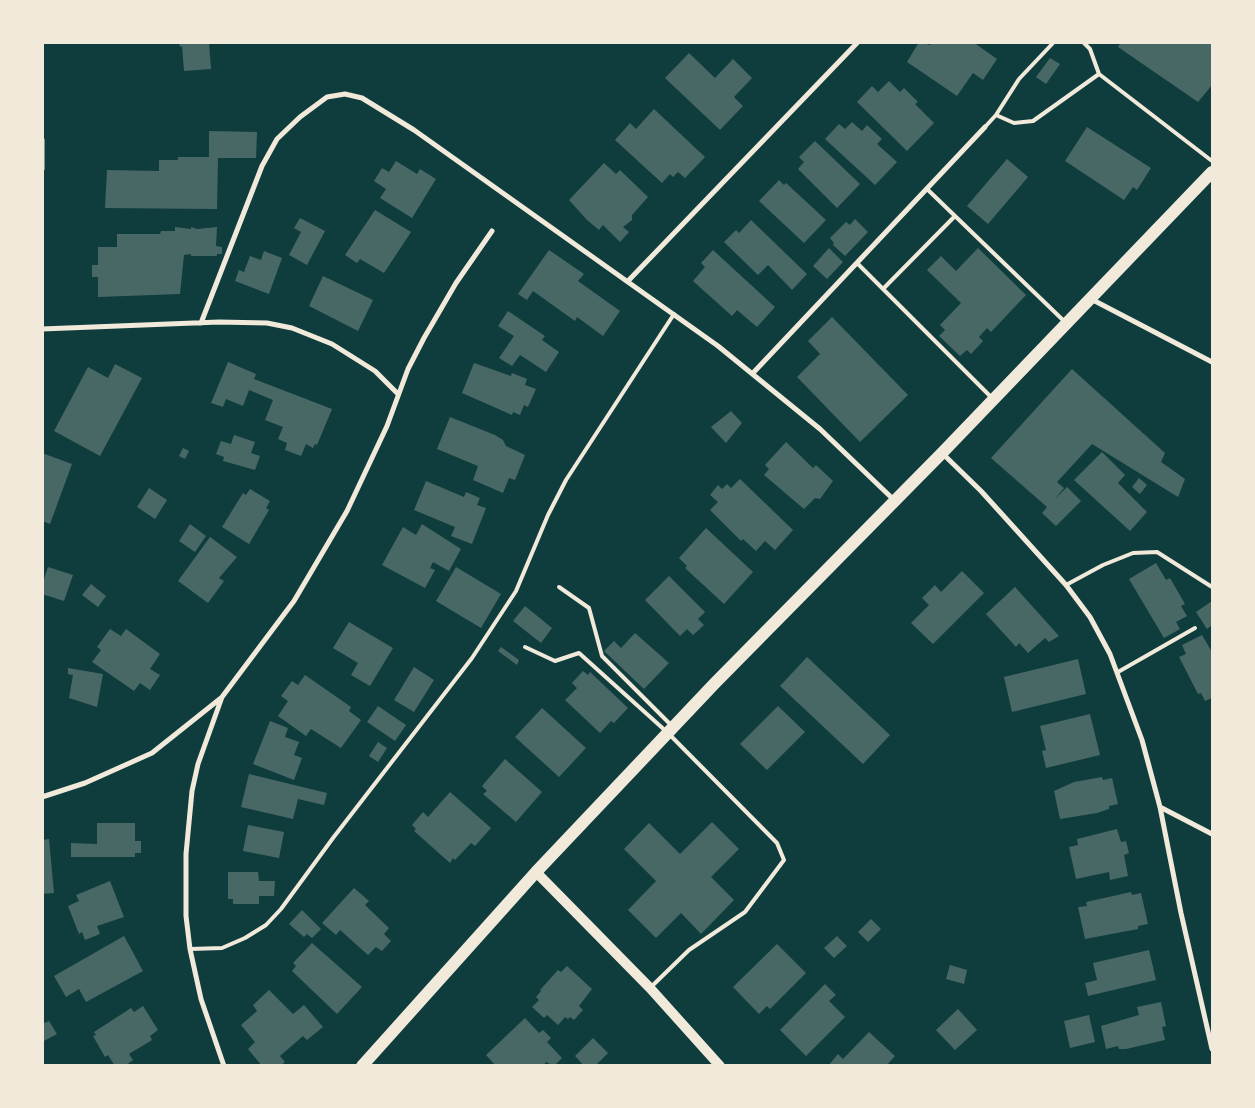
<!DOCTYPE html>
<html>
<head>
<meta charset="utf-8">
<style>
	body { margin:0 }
	#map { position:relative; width:1255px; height:1108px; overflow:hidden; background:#0f3d3e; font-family:"Nunito Sans",sans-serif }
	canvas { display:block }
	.frame { position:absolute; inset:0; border:44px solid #f1e9da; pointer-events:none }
</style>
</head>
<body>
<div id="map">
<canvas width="1255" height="1108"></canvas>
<div class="frame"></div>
</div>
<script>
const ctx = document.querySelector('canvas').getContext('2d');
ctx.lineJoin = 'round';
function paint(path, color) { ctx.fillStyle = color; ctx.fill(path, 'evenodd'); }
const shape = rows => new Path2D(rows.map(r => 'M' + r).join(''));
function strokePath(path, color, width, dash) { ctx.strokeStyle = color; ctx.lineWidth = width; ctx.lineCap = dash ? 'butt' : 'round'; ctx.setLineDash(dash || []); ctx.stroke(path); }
const building = shape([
	[179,42,209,42,211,69,184,71,182,46,180,47],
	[919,42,930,45,931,42,973,42,997,59,983,80,973,73,957,96,907,62],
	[1121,42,1212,42,1212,85,1198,102,1118,47],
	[689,53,715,78,733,59,752,78,734,97,743,106,720,130,665,78],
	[1050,58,1060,64,1046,84,1036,77],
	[889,81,900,92,904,88,918,102,915,104,934,123,907,151,857,102,872,86,878,92],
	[654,109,705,157,685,178,678,172,673,177,670,174,662,183,615,140,630,123,636,129],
	[852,122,862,131,867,125,882,139,877,144,897,162,875,185,825,139,839,124,845,129],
	[1087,127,1151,168,1137,190,1133,187,1124,200,1065,161],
	[209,131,257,132,256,158,218,158,217,209,105,208,107,170,159,171,159,160,178,160,178,157,209,157],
	[815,141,860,184,837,208,798,169,804,162,799,157],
	[1007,159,1028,177,988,224,967,206],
	[396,161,417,174,420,169,436,179,412,218,380,198,386,189,374,181,382,168,389,172],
	[604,163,616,174,620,170,648,197,632,215,632,220,623,227,629,232,620,242,603,225,599,230,587,220,569,200],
	[779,180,784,185,786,183,826,220,804,243,759,201],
	[375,210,411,232,384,273,360,259,357,263,345,255],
	[300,218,325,231,307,265,289,255,301,232,294,228],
	[855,219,868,232,845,256,833,245,834,243,830,238,846,222,850,225],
	[751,220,807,274,792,290,768,265,758,275,724,242,736,230,739,233],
	[175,227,191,229,191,227,197,229,217,227,216,246,222,247,222,254,217,254,217,256,191,256,191,254,184,255,180,294,98,297,98,277,92,277,92,265,98,265,98,247,117,247,117,234,160,234,161,231,175,231],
	[829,248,843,262,827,279,813,266],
	[978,248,1026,295,991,332,987,328,979,337,983,341,971,354,967,350,960,356,939,336,945,330,940,325,961,303,927,270,941,256,956,271],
	[549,250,584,274,578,281,620,311,603,336,577,317,575,321,533,291,527,300,518,294],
	[713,250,775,307,757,327,737,310,732,316,693,281,705,267,701,263],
	[264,251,282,258,269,294,235,281,239,270,244,272,250,256,261,260],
	[323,276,373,300,358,331,309,306],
	[508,311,545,336,542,340,559,352,546,372,520,355,512,366,499,358,514,336,498,326],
	[832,317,908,395,860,442,797,377,820,354,808,341],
	[228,362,256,374,254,379,332,409,317,445,315,444,313,448,306,444,301,456,285,450,287,443,278,439,283,427,265,420,273,400,249,390,243,406,226,399,223,407,211,403],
	[474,363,511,376,512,373,527,379,525,385,536,389,528,407,524,405,520,415,513,412,512,415,462,393],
	[115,364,142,378,100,456,54,431,88,367,108,378],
	[1072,369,1165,453,1161,462,1185,479,1178,497,1092,444,1057,482,1064,488,1055,499,1067,487,1081,501,1056,526,1042,513,1047,507,991,458],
	[731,411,742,423,726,443,711,427],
	[450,417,495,435,503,440,506,446,525,455,515,480,509,478,503,493,473,480,478,466,437,449],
	[234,435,255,442,251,453,260,456,255,470,223,461,224,457,216,454,221,441,231,444],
	[786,442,813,468,816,465,833,481,820,499,815,498,804,509,764,475,769,469,765,465],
	[183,448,189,451,185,459,179,456],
	[1102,452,1125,475,1118,483,1147,512,1130,531,1074,480],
	[42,453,72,464,50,524,42,521],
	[1139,478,1147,485,1140,494,1132,487],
	[740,479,793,530,775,550,765,541,756,551,743,539,741,541,710,510,718,502,710,495,718,485,722,489,727,484,731,488],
	[426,481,464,497,466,492,480,498,477,505,486,508,472,544,451,536,455,527,414,510],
	[149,488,167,500,155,519,137,507],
	[250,489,270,501,266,508,269,510,249,544,222,527,243,493,246,495],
	[190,524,206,536,195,552,179,541],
	[422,524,461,549,449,571,433,562,430,568,435,570,425,588,382,565,403,527,416,535],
	[706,528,753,572,724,604,685,568,687,566,679,558],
	[210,537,237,557,219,578,224,581,208,603,178,581],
	[1156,563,1166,580,1170,578,1185,604,1181,606,1187,616,1176,622,1180,629,1164,638,1129,579],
	[48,567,73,575,64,601,42,594,42,585],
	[456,567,501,594,481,628,436,601],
	[962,571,984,593,933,644,911,623,929,605,922,598,935,585,941,592],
	[669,576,705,612,698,619,704,625,693,635,687,629,680,636,645,600],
	[91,584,106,596,98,607,82,595],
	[1015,587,1059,636,1049,642,1045,638,1028,653,1019,643,1016,647,986,614],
	[1212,601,1212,625,1207,629,1196,612],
	[525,606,552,628,541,643,513,621],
	[349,622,393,648,370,686,351,675,358,663,333,648],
	[110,629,121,636,126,629,160,654,150,669,160,675,150,690,140,683,134,691,92,662,101,650,97,647],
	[635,633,669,663,644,689,604,651,614,641,621,648],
	[1202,635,1212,652,1212,698,1205,701,1201,693,1198,694,1179,657,1186,654,1182,645],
	[501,647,519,660,517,665,498,651],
	[807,657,890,735,863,764,780,686],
	[1078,659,1086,694,1012,712,1004,677],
	[414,667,434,680,414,712,394,700],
	[68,668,103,674,97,707,69,698,73,675,68,674],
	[583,671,588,675,590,672,628,708,614,723,611,721,600,733,565,700,577,688,572,683],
	[305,675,351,707,349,711,361,720,341,748,311,729,306,736,278,716,288,701,281,696,292,681,298,685],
	[378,706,406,725,395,741,367,722],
	[778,706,805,732,767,770,740,744],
	[542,708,586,748,559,777,515,737],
	[1090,714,1100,755,1046,768,1042,751,1046,750,1040,726],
	[270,721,288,728,285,737,299,742,294,755,302,758,294,780,253,764],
	[378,742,387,748,378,762,369,756],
	[505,759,542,792,516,822,483,794,487,791,482,786],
	[249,774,327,793,324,805,298,799,293,819,241,807],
	[1102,777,1103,780,1112,778,1118,804,1109,806,1109,809,1097,813,1060,819,1054,791,1074,782],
	[450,792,491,828,475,846,471,843,455,860,453,858,450,863,414,831,416,829,412,825,423,812,428,817],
	[712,822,739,849,711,877,734,900,701,934,681,913,656,938,628,910,656,881,624,849,649,823,680,854],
	[97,823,135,823,135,841,141,841,141,853,135,853,135,857,71,857,71,843,97,844],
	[248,825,284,832,279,858,243,851],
	[1117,829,1121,842,1126,841,1129,853,1124,855,1128,876,1110,880,1109,872,1076,879,1069,847,1078,845,1077,839],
	[49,839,54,893,42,894,42,840],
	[228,872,258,872,259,881,275,881,274,896,259,896,259,904,233,904,233,899,228,899],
	[110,881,124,917,97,926,100,934,85,940,82,932,79,934,68,906,79,901,76,895],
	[354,888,369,901,365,905,389,928,384,934,391,941,382,951,376,947,368,955,340,930,336,935,322,923],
	[1131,892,1132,895,1141,893,1148,924,1138,926,1138,929,1085,939,1078,907,1087,906,1086,902],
	[302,910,321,929,312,938,307,934,304,937,289,924],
	[871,919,881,929,868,942,858,932],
	[124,936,143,971,86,1002,79,989,66,997,54,976],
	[837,936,847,946,834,958,824,948],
	[312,943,362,987,337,1014,292,971,296,966,293,963],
	[777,944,806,973,770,1009,767,1006,759,1014,733,987],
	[1149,950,1156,980,1088,996,1085,983,1097,980,1093,963],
	[950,965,967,970,964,984,946,979],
	[567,966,592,989,579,1006,583,1010,574,1020,570,1017,568,1019,565,1017,558,1025,547,1015,544,1018,532,1007,539,1000,536,997,541,991,540,990,558,970,561,972],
	[825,984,836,995,829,1001,845,1017,806,1056,780,1030],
	[269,990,293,1014,304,1005,323,1027,307,1040,303,1036,280,1056,285,1062,280,1066,262,1066,248,1049,255,1042,241,1025,257,1011,253,1005],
	[1161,1002,1166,1026,1162,1027,1165,1040,1126,1049,1119,1049,1118,1046,1106,1049,1101,1026,1139,1015,1137,1007],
	[143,1006,158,1030,150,1036,152,1040,129,1054,133,1060,125,1066,115,1066,108,1055,105,1057,93,1036,96,1035,94,1032,131,1008,134,1012],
	[958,1009,977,1030,955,1050,936,1030],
	[1089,1015,1095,1042,1070,1048,1064,1021],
	[525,1018,539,1033,543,1030,551,1038,547,1042,562,1058,554,1066,546,1062,543,1066,496,1066,486,1055],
	[49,1021,57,1034,42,1042,42,1024],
	[869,1032,895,1056,886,1066,828,1066,838,1054,843,1059],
	[593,1038,608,1053,595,1066,584,1066,575,1056]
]);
const service = shape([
	[1083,42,1090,49,1099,74,1212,161],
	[996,115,1014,123,1033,121,1099,74],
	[985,127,996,115,1019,79,1054,42],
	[927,189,1065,322],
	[857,263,992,398],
	[883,289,955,216],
	[1066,585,1103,565,1133,553,1157,552,1212,587],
	[559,587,589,608,602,656,672,726],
	[525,647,555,661,579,653,668,733,777,843,784,860,745,912,689,950,651,987],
	[1118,672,1195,628],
	[190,949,222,948,245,938,266,925,281,909,333,838,472,658,516,591,548,515,566,480,674,314]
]);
const minor = shape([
	[42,140,42,169],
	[628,281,858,42],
	[1091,299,1212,362],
	[201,323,262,166,277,139,300,117,327,97,345,94,362,98,414,130,718,346,820,429,894,500],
	[42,329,219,322,267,323,292,328,332,344,375,371,398,394],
	[753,373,985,127],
	[942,453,981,491,1066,585,1090,617,1110,654,1142,740,1160,807,1181,913,1212,1049],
	[42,797,85,783,152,753,221,698],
	[1160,807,1212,834],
	[224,1066,201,999,190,949,186,916,186,854,192,791,198,764,222,697,294,601,347,511,387,426,408,369,424,338,456,283,492,231]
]);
const secondary = shape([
	[536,872,650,988,720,1066]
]);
const primary = shape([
	[362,1066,536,872,715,683,942,453,1212,172]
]);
paint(building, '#486865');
strokePath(service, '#f1e9da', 4);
strokePath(minor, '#f1e9da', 5);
strokePath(secondary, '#f1e9da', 10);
strokePath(primary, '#f1e9da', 12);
</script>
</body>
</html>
